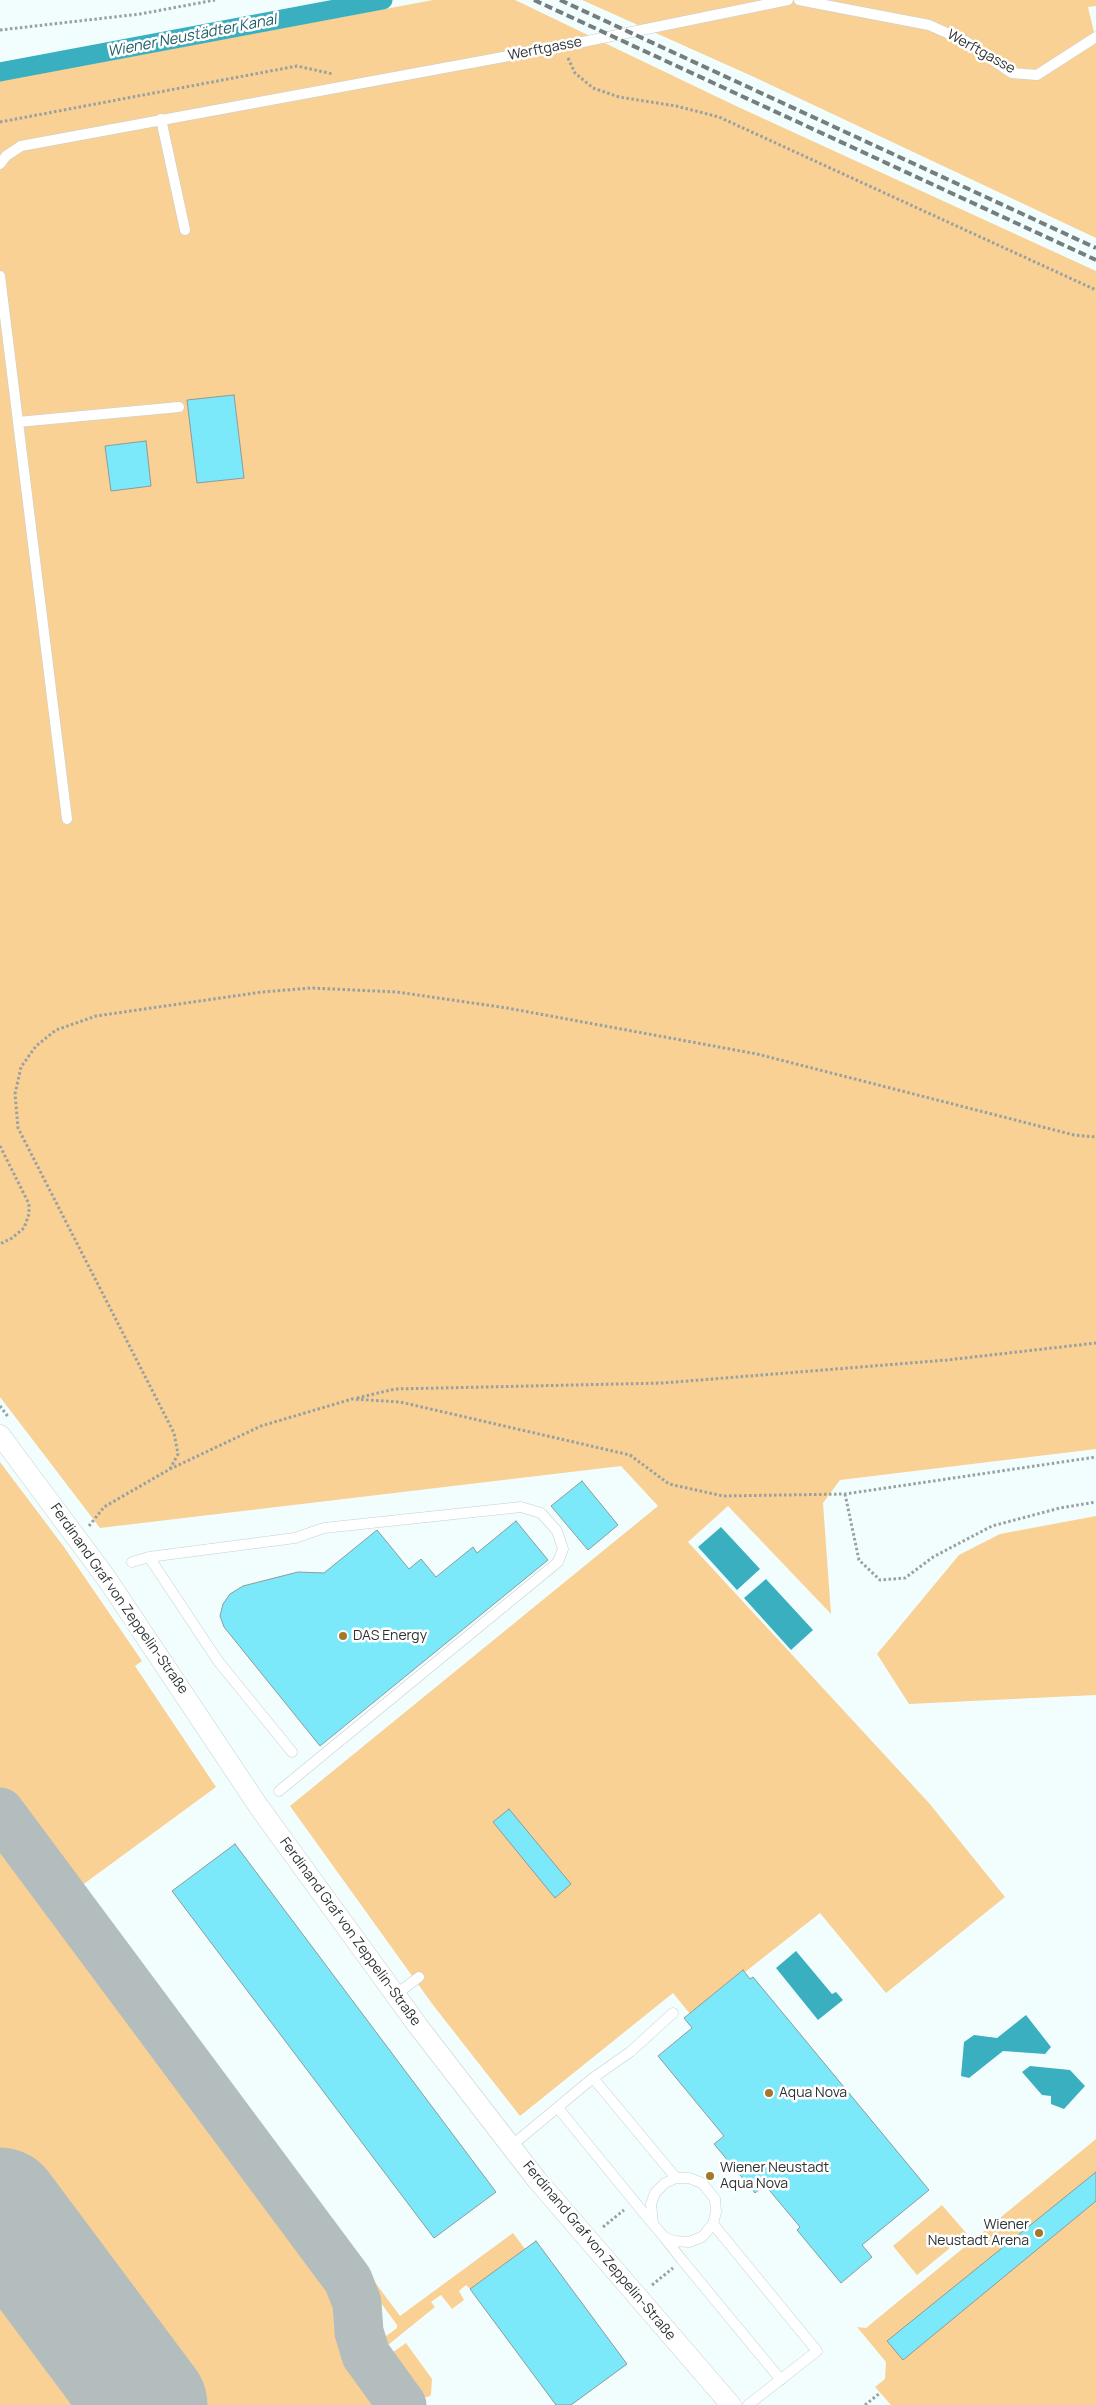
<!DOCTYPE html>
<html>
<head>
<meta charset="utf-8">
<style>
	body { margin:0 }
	canvas { display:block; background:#f2fdfe }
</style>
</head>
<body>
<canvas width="1096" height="2405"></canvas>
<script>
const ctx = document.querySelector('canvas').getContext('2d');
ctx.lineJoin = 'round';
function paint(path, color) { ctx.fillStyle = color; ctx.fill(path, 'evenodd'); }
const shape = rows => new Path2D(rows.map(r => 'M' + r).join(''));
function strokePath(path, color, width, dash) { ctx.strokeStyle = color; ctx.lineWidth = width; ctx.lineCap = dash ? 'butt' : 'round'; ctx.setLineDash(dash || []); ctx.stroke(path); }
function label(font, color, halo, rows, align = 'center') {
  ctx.font = font + ' Manrope,sans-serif'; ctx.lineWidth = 5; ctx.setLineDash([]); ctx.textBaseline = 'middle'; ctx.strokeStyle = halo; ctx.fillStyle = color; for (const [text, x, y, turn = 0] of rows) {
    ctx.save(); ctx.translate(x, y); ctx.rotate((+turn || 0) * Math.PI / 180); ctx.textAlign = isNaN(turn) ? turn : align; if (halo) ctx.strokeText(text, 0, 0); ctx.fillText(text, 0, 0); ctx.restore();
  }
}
const green = shape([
	[433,0,515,0,736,106,1096,271,1096,1449,840,1480,823,1503,831,1614,728,1506,688,1542,929,1803,1005,1897,886,1993,820,1913,745,1972,743,1970,690,2014,673,1993,520,2116,433,2005,290,1806,658,1506,621,1466,100,1528,0,1397,0,81],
	[582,0,1096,0,1096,6,1088,7,1096,41,1096,238,754,77],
	[0,1462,64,1547,142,1661,135,1666,216,1787,81,1886,236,2096,235,2100,232,2100,0,1789],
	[1096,1516,1096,1695,909,1704,877,1654,959,1555,1000,1534],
	[0,1835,337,2288,335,2309,339,2331,349,2357,385,2405,185,2405,0,2157],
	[1096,2139,1096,2405,891,2405,875,2387,885,2379,886,2362,857,2327,866,2328],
	[284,2165,288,2165,400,2316,513,2233,525,2249,470,2289,466,2285,459,2291,464,2300,452,2309,441,2295,431,2302,435,2307,388,2345,393,2352,406,2343,432,2379,431,2395,428,2397,417,2398,411,2395,383,2357,382,2339,397,2328,397,2325,283,2168],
	[942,2205,967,2234,917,2275,893,2246],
	[0,2260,108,2405,0,2405]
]);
const water = shape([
	[721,1527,760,1569,737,1590,698,1547],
	[766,1579,813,1630,791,1650,744,1598],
	[796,1951,832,1994,836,1992,843,2000,818,2020,776,1968],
	[1026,2015,1051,2047,1045,2054,1003,2051,969,2078,961,2076,964,2042,974,2035,997,2038],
	[1030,2066,1070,2070,1085,2086,1064,2109,1051,2104,1051,2096,1042,2095,1022,2072]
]);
const canal = shape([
	[0,72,383,0]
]);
const taxiway = shape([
	[0,1812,348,2280,357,2303,359,2332,366,2355,402,2405]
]);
const runway = shape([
	[0,2208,147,2405]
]);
const building = shape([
	[234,395,244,478,197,483,187,400,234,395],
	[146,441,151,486,111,491,105,446,146,441],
	[582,1481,618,1525,588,1550,551,1506,582,1481],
	[516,1521,548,1560,320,1746,224,1627,220,1616,223,1604,230,1594,243,1586,298,1572,324,1573,377,1530,409,1569,421,1559,436,1577,473,1547,477,1553,516,1521],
	[509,1809,571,1884,555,1898,493,1822,509,1809],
	[235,1844,496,2192,434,2238,172,1891,235,1844],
	[743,1970,750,1979,753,1977,929,2190,862,2245,872,2257,841,2283,797,2230,800,2227,765,2185,755,2193,714,2144,724,2136,658,2056,692,2028,684,2018,743,1970],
	[1096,2172,1096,2201,903,2360,887,2341,1096,2172],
	[536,2241,627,2364,571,2405,556,2405,470,2289,536,2241]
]);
const path = shape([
	[0,30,140,14,215,0],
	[568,58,575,73,593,88,619,97,676,106,719,117,1096,290],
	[0,122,297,66,333,74],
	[0,1146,29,1204,29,1214,24,1228,12,1238,0,1244],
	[357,1398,395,1389,663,1383,947,1360,1096,1343],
	[0,1406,9,1418],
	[170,1469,178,1454,174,1433,18,1128,15,1094,21,1067,36,1046,56,1030,96,1016,262,992,311,988,397,992,507,1008,757,1054,1074,1135,1096,1137],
	[845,1494,859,1560,880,1580,905,1578,933,1557,992,1526,1060,1508,1096,1502],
	[89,1526,104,1507,170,1469,261,1426,352,1399,400,1402,630,1455,669,1484,723,1496,845,1494,1096,1457],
	[603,2227,624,2210],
	[652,2285,673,2268],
	[865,2405,880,2393]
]);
const lane = shape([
	[799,0,929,25,965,41,1012,73,1037,75,1096,37],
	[161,119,185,230],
	[0,164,6,156,21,146,563,46,788,0],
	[0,276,67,819],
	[18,422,179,407],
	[149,1557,218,1661,292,1752],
	[132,1562,149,1557,295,1538,324,1528,521,1507,541,1513,557,1531,563,1549,558,1562,279,1791],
	[395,1995,419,1977],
	[593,2078,676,2178],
	[558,2108,652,2223],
	[511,2146,593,2078,630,2052,673,2013],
	[713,2224,817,2351,748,2405],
	[664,2237,674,2241,689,2242,702,2237,713,2224,716,2212,715,2199,702,2183,689,2178,676,2178,665,2183,655,2193,651,2204,653,2224,664,2237,682,2260,781,2380]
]);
const street = shape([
	[0,1435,107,1579,259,1807,418,2026,537,2180,731,2405]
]);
const rail = shape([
	[534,0,1096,260],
	[560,0,1096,248]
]);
const markers = [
	[343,1636,5,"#a47729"],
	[769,2093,5,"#a47729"],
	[710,2176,5,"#a47729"],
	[1039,2233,5,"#a47729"]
];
const streetNames = [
	["Werftgasse",545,49,-11],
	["Werftgasse",981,52,29],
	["Ferdinand Graf von Zeppelin-Straße",119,1599,55],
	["Ferdinand Graf von Zeppelin-Straße",350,1932,54],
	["Ferdinand Graf von Zeppelin-Straße",599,2251,50]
];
const poiNames = [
	["DAS Energy",353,1636],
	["Aqua Nova",779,2093],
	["Wiener Neustadt",720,2168],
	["Aqua Nova",720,2184],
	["Wiener",1029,2225,"right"],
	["Neustadt Arena",1029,2241,"right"]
];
const waterNames = [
	["Wiener Neustädter Kanal",192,36,-11]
];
paint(green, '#f9d194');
paint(water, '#3aafbf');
strokePath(canal, '#3aafbf', 19);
strokePath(taxiway, '#b4bdbe', 49);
strokePath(runway, '#b4bdbe', 121);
paint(building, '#7be9fa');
strokePath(building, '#8e9a9b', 1);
strokePath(lane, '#c4d0d2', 11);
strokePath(street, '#c4d0d2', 21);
strokePath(path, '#98a1a2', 3, [2.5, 2.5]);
strokePath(lane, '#fff', 10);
strokePath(street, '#fff', 20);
strokePath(rail, '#767d7e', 4, [8, 4]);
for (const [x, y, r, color] of markers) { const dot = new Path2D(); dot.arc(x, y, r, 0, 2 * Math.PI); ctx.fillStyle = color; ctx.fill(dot); strokePath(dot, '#fff', 2); }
label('14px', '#2d3233', '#fff', streetNames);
label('14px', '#2d3233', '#fff', poiNames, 'left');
label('italic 15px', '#205e67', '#fff', waterNames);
</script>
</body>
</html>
